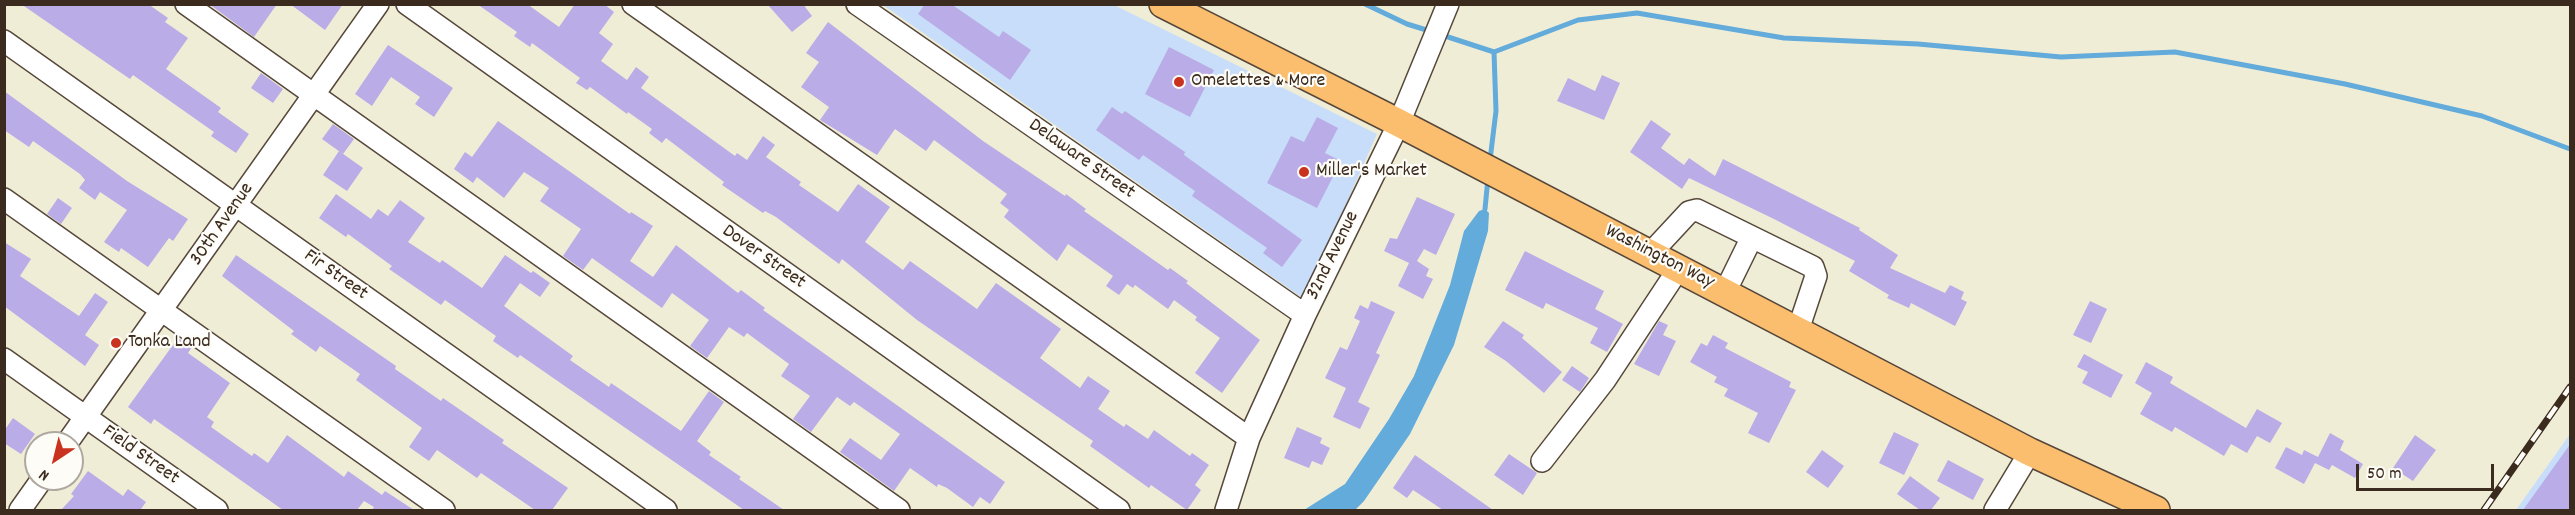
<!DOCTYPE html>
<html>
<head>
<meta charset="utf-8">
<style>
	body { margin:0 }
	#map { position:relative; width:2575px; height:515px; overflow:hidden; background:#f0edd7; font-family:Dekko,sans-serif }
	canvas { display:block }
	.frame { position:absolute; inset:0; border:6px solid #3b2a1e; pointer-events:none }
	.north { position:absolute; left:24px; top:431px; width:60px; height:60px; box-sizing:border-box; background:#fdfcf7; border:2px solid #afa8a0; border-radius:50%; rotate:215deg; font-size:16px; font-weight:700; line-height:24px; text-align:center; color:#3b2a1e }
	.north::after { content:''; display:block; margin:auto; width:21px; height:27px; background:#c8321e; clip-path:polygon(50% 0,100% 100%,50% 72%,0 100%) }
	.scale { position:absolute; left:2356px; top:464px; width:138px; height:27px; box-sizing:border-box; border:3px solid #3b2a1e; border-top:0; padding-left:8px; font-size:18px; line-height:21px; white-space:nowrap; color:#3b2a1e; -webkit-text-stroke:4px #fdfcf7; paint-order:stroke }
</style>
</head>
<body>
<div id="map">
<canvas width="2575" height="515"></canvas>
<div class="frame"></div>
<div class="north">N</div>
<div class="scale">50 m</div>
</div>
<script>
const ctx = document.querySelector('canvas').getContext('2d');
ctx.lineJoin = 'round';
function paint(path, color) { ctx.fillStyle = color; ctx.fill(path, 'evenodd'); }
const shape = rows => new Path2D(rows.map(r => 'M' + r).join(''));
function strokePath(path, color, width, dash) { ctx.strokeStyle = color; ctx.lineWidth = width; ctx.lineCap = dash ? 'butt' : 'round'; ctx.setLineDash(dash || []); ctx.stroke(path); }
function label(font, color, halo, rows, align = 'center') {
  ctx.font = font + ' Dekko,sans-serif'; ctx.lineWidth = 4.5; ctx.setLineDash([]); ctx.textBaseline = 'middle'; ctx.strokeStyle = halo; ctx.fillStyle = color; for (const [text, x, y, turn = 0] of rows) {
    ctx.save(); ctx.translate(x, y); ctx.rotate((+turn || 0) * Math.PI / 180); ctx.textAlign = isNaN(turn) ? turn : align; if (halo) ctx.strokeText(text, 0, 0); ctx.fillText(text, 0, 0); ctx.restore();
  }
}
const built = shape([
	[883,5,1114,5,1377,134,1304,299],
	[2570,434,2570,510,2516,510]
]);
const water = shape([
	[1485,209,1489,213,1488,231,1454,345,1410,434,1364,501,1355,510,1304,510,1345,484,1389,419,1414,376,1450,285,1464,231,1479,211]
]);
const stream = shape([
	[1365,4,1407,24,1433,32],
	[1442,35,1494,52,1578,20,1637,13,1784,38,1918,44,2061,57,2175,52,2345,84,2482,116,2570,149],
	[1490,160,1496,111,1494,52],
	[1485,209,1488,178]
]);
const building = shape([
	[21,4,148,4,168,18,165,22,188,38,166,69,221,108,218,112,249,134,236,153,211,136,214,132,133,75,130,79],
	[209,4,277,4,254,37],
	[290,4,343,4,325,30],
	[477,4,527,4,559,27,575,4,604,4,614,12,599,33,613,44,601,61,627,80,636,67,649,77,641,88,735,156,737,153,747,160,763,136,775,145,766,157,801,182,799,185,838,212,858,184,890,207,865,242,903,270,910,261,977,309,996,283,1061,329,1040,358,1080,388,1088,376,1110,391,1098,409,1124,427,1126,424,1148,439,1154,430,1190,456,1192,453,1209,465,1195,485,1201,490,1187,510,1151,485,1149,488,1090,446,1093,441,917,320,842,259,839,264,776,217,765,211,763,213,722,185,724,182,666,138,662,143,649,133,652,129,628,112,627,114,590,87,587,90,576,83,580,78,532,43,530,47,514,36,517,32],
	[767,4,803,4,812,16,792,32],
	[925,4,951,4,999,37,1003,31,1031,50,1010,80,918,14],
	[828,22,983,141,1065,196,1066,194,1086,209,1084,211,1168,270,1170,268,1188,281,1186,283,1260,340,1222,393,1195,373,1220,338,1195,320,1197,317,1174,300,1168,309,1135,285,1133,288,1127,284,1119,295,1106,286,1113,276,1068,244,1057,261,1004,217,1009,210,1000,203,1007,194,934,140,926,151,895,129,877,155,820,120,829,107,801,87,819,62,806,53],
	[388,45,453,88,434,117,415,104,420,97,391,77,372,106,355,94],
	[1169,47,1214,70,1190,117,1145,94],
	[261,73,283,89,273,103,251,88],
	[1602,75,1620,83,1604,120,1557,101,1568,78,1595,91],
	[4,91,127,181,188,219,173,241,169,238,148,267,121,248,119,252,104,242,127,210,100,192,95,200,79,188,85,180,80,174,33,141,29,147,4,130],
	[1112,107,1122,114,1125,111,1185,152,1184,155,1302,240,1282,267,1263,253,1267,248,1192,196,1195,191,1143,155,1139,160,1096,130],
	[1317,117,1338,128,1325,153,1341,161,1317,208,1267,183,1291,136,1304,142],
	[1651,120,1671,134,1661,148,1684,165,1689,158,1715,176,1723,159,1860,228,1859,230,1898,255,1890,268,1945,293,1950,285,1964,292,1961,299,1967,302,1955,326,1911,303,1909,308,1887,298,1889,295,1849,271,1855,261,1774,219,1689,178,1682,189,1630,152],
	[498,121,630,214,631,212,653,226,630,261,653,277,676,245,738,293,741,290,765,308,763,310,1005,482,990,504,980,497,973,507,947,488,938,484,937,487,910,468,894,491,840,452,850,438,881,460,900,434,854,402,850,406,837,397,811,432,793,419,810,396,781,376,789,364,747,333,744,337,729,327,707,358,690,346,709,320,672,293,662,308,592,258,583,270,563,256,581,229,540,201,549,188,524,172,504,198,477,177,473,183,454,169,465,152,472,157],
	[333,124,354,139,343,154,322,139],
	[339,151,363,168,347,191,323,175],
	[336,194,371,219,378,209,388,216,400,200,425,218,408,242,440,263,442,260,482,288,505,255,531,273,533,271,550,283,540,297,520,283,504,306,573,356,570,360,609,387,611,383,681,431,709,391,724,402,697,441,711,452,709,455,741,477,739,479,784,510,744,510,520,355,518,358,493,341,496,336,445,300,441,305,389,269,392,266,348,234,346,237,319,218],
	[1417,197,1455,214,1436,255,1424,249,1417,261,1429,269,1426,276,1433,279,1423,299,1398,286,1409,263,1384,251,1390,238,1397,239],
	[58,198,72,208,61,224,47,214],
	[4,242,31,259,20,276,79,316,95,293,108,302,85,335,99,345,85,366,4,306],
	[1525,251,1604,291,1595,309,1623,324,1607,352,1590,343,1598,328,1546,303,1543,309,1505,290],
	[236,255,396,366,395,369,441,401,443,398,504,440,502,443,568,488,552,510,535,510,481,473,477,478,437,450,429,461,409,447,422,428,356,380,360,374,320,346,316,352,291,334,294,331,222,276],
	[1371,301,1395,312,1376,353,1380,355,1358,402,1370,408,1360,429,1333,417,1346,388,1325,378,1340,347,1347,350,1360,321,1354,318,1360,305,1368,309],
	[2090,301,2107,309,2091,343,2073,335],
	[1503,321,1524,335,1522,338,1562,372,1544,393,1506,361,1484,347],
	[1659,321,1668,325,1663,335,1676,341,1659,376,1634,364],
	[1713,335,1728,343,1725,348,1791,382,1789,387,1796,390,1769,443,1748,433,1758,413,1724,396,1728,389,1714,382,1717,377,1690,362,1701,343,1707,346],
	[178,338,192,347,188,353,230,383,207,417,214,422,211,427,252,456,254,453,268,463,287,435,344,477,348,471,382,495,385,491,414,510,372,510,374,507,364,501,357,510,283,510,154,419,151,424,128,407],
	[2084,354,2123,375,2111,398,2082,383,2088,372,2077,367],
	[2146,362,2173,377,2170,383,2246,428,2257,409,2282,423,2270,443,2257,436,2247,453,2231,444,2224,456,2175,427,2172,432,2140,414,2152,393,2135,383],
	[1572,366,1589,378,1580,392,1562,380],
	[13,418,35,434,21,454,4,443,4,431],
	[1297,427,1322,438,1320,443,1330,448,1322,465,1312,461,1309,468,1284,458],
	[1894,432,1919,444,1904,475,1879,463],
	[2330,433,2344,441,2340,450,2363,464,2355,478,2332,465,2329,470,2315,463,2304,484,2275,468,2286,447,2302,455,2304,450,2318,457],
	[2415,435,2436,450,2413,481,2393,468],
	[2571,443,2571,510,2523,510],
	[1822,450,1844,466,1828,488,1806,472],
	[1509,454,1537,473,1523,495,1494,475],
	[1415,455,1493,510,1443,510,1413,490,1407,498,1393,488],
	[1948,460,1984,479,1973,500,1937,481],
	[88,471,123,496,128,489,146,502,141,509,144,510,61,510,74,496,71,494],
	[1910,476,1940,498,1931,510,1920,510,1897,494]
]);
const minor = shape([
	[186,4,899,510],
	[407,4,1119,510],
	[633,4,1249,438],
	[857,4,1305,315],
	[4,41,666,510],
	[4,199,444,510],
	[1650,254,1689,212,1697,210,1813,267,1816,276,1798,330],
	[1725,292,1752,237],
	[4,359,217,510],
	[67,443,378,4],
	[1542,461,1605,380,1679,268],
	[20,510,42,479],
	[1226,510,1249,438,1305,315,1399,123,1448,4],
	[1995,510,2030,452]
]);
const major = shape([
	[1163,4,1399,123,2030,452,2156,510]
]);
const rail = shape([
	[2484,510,2570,387]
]);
const markers = [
	[1179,82,6,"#c8321e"],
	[1304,172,6,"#c8321e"],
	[116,343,6,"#c8321e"]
];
const poiNames = [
	["Omelettes & More",1191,82],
	["Miller's Market",1316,172],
	["Tonka Land",128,343]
];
const streetNames = [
	["Delaware Street",1081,160,35],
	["30th Avenue",223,225,-55],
	["32nd Avenue",1334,256,-64],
	["Dover Street",763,258,35],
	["Washington Way",1659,258,27],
	["Fir Street",335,276,35],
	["Field Street",140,456,35]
];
paint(built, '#c8ddf9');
paint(water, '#62abda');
strokePath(stream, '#62abda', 5);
paint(building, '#baace6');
strokePath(minor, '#56473a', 24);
strokePath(major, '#56473a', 30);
strokePath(minor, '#fff', 21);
strokePath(major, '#fbbe6e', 27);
strokePath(rail, '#3b2a1e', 7);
strokePath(rail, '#fdfcf7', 4.5, [14]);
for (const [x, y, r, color] of markers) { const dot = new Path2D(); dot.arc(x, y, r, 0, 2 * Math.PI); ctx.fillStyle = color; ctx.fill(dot); strokePath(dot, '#fdfcf7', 2); }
label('20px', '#3b2a1e', '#fdfcf7', poiNames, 'left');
label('20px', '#3b2a1e', '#fdfcf7', streetNames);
</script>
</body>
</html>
